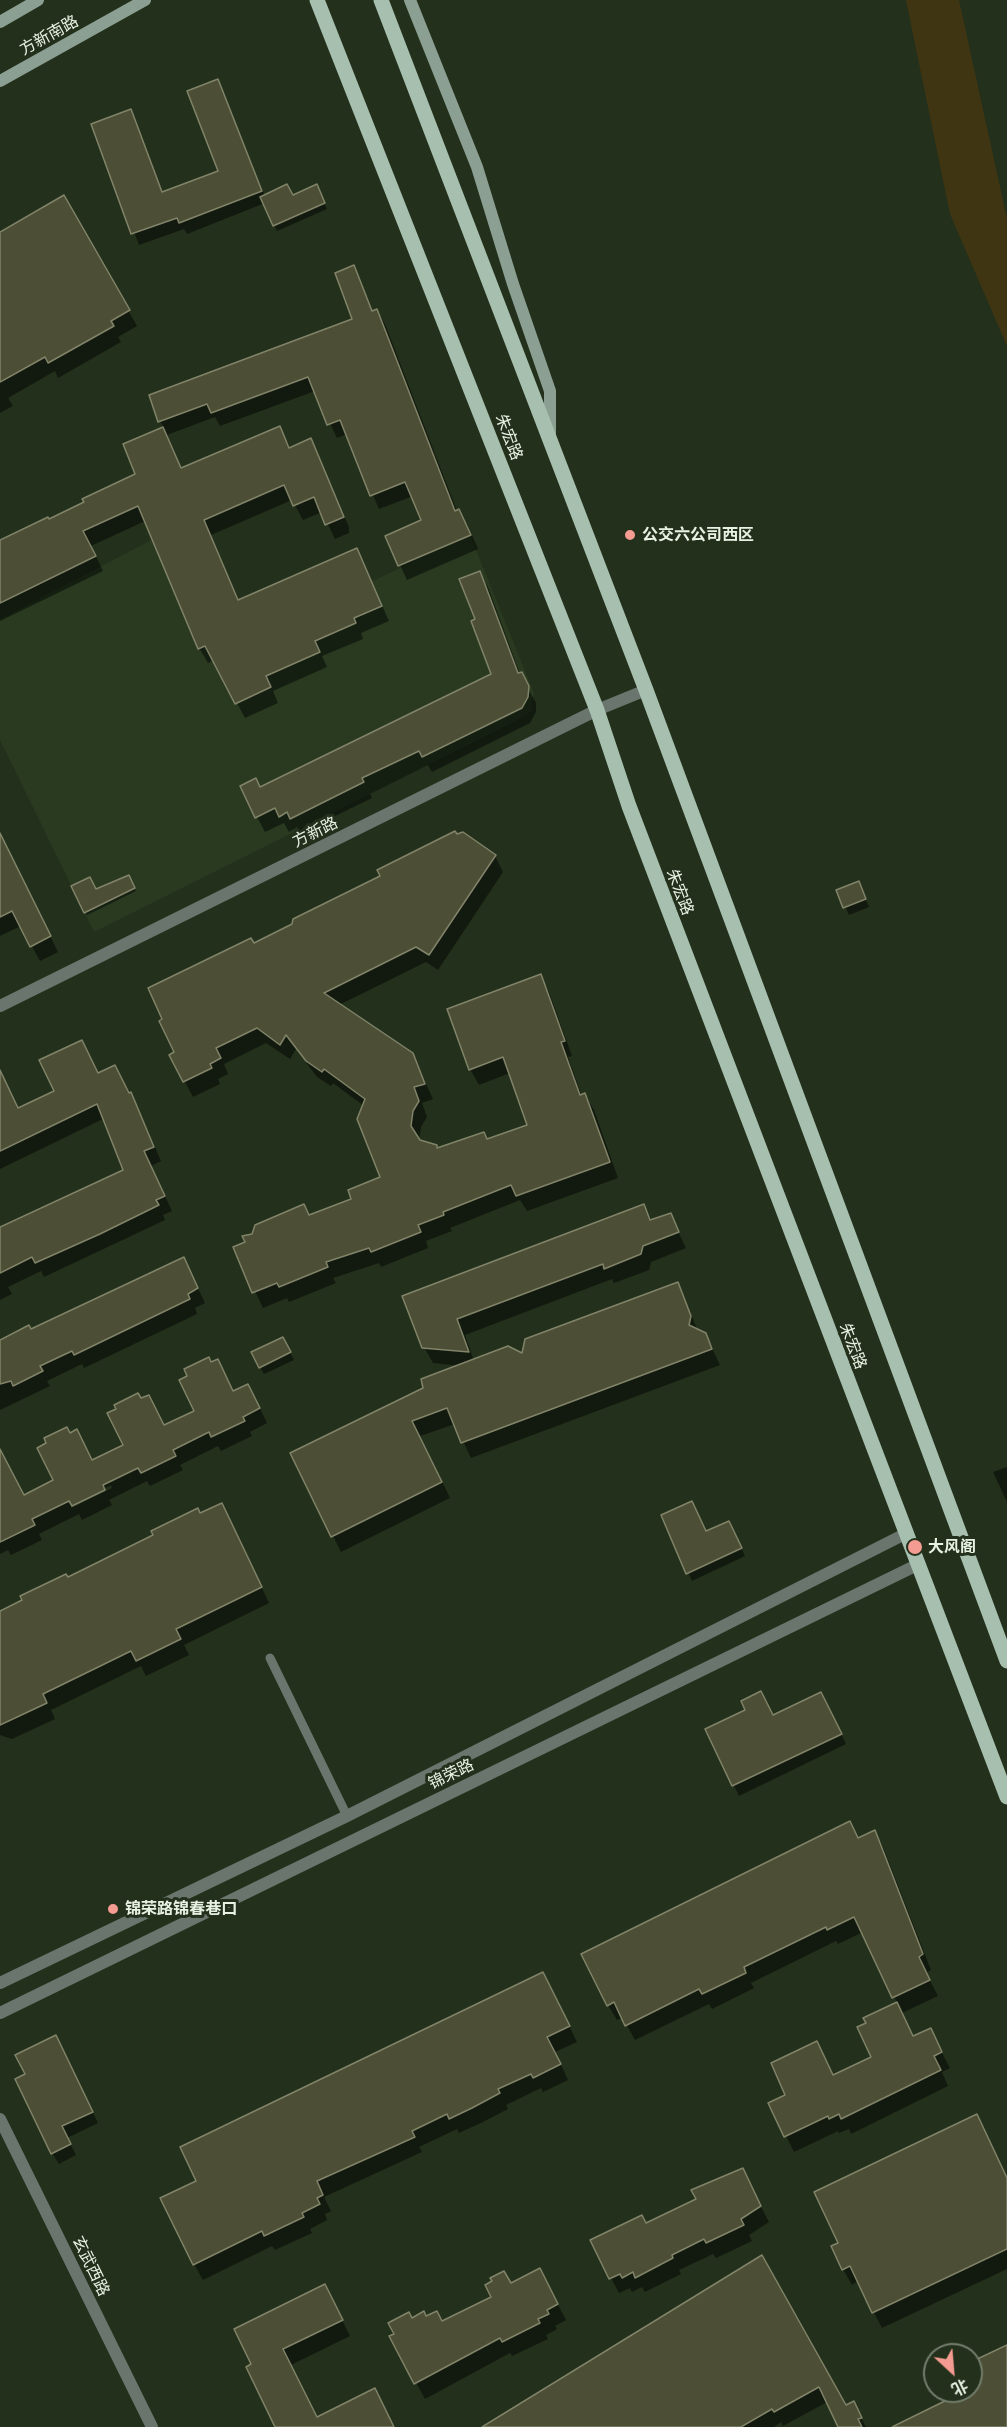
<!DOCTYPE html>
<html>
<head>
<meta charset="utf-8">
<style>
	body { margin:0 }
	#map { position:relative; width:1007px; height:2427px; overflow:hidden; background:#23301b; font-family:"Exo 2","Noto Sans SC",sans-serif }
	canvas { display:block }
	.north { position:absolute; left:923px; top:2343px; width:60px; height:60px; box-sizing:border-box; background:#23301b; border:2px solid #727d6b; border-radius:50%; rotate:154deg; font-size:16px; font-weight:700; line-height:24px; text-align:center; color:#e8f1e3 }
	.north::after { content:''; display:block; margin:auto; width:21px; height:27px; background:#f59c92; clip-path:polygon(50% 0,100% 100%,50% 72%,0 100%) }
</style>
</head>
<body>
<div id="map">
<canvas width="1007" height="2427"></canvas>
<div class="north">北</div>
</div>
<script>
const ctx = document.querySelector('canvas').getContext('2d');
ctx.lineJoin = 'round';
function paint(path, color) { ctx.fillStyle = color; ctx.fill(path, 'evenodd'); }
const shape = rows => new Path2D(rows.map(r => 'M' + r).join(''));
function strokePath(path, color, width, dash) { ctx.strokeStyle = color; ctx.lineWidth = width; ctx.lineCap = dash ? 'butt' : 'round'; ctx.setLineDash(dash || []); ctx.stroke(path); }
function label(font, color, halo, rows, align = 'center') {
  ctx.font = font + ' "Exo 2","Noto Sans SC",sans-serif'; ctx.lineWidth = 6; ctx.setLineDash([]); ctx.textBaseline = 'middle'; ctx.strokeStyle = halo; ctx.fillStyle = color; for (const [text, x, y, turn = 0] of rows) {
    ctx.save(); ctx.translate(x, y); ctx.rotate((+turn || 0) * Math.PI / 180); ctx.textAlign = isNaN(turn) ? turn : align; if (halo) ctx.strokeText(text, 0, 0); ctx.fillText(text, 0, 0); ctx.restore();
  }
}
const built = shape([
	[161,535,212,657,470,535,534,693,531,711,512,723,94,932,0,740,0,619]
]);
const green = shape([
	[906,0,959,0,1007,219,1007,346,950,214]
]);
const shadow = shape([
	[217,81,265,196,293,197,319,192,327,209,277,231,265,203,187,234,184,229,139,245,93,125,131,111,163,194,220,171],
	[64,197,137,326,118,337,121,342,58,378,55,371,8,398,13,406,0,413,0,233],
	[353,267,373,312,377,310,385,324,457,511,467,524,478,549,407,580,387,536,423,521,413,496,379,509,347,434,337,438,315,391,220,426,215,417,167,435,182,469,279,427,291,449,310,440,349,527,349,533,335,539,322,512,303,520,292,500,211,535,239,601,357,550,389,621,361,633,363,639,322,656,327,667,273,691,278,703,245,718,214,660,208,663,199,648,145,521,91,546,103,571,0,621,0,541,48,521,137,474,125,445,164,428,160,421,354,320],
	[479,573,488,587,520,674,536,703,536,712,530,723,432,772,428,765,370,794,372,798,300,833,297,827,289,832,284,823,265,832,257,817,260,788,493,674,477,620],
	[0,833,58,952,40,961,21,926,0,936],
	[495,856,503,872,438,970,426,962,339,1005,412,1054,433,1099,422,1103,427,1117,421,1127,419,1141,438,1149,488,1141,529,1126,510,1073,479,1085,470,1069,540,976,549,992,572,1056,568,1057,582,1096,585,1095,594,1110,618,1178,527,1211,520,1200,450,1228,452,1231,426,1241,428,1248,381,1267,379,1263,333,1278,336,1283,289,1302,287,1298,263,1308,235,1248,353,1200,382,1178,364,1106,333,1083,331,1086,317,1077,296,1049,290,1059,266,1043,224,1064,228,1074,218,1079,220,1084,193,1097,171,1055,176,1053,253,945],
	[129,877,136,891,87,915,73,887,96,891],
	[838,890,862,890,869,907,849,915],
	[115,1067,138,1108,161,1161,151,1166,172,1211,163,1215,165,1220,44,1277,41,1271,8,1287,12,1294,0,1300,0,1229,125,1171,105,1118,0,1169,0,1081,3,1080,19,1110],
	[644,1206,652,1221,670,1215,686,1248,651,1262,649,1270,614,1283,612,1279,465,1335,474,1361,523,1355,678,1284,698,1331,705,1334,720,1365,471,1458,455,1424,420,1436,450,1498,341,1552,292,1454,425,1389,461,1366,433,1363,424,1347,404,1297],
	[184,1259,205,1303,195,1308,197,1314,84,1368,82,1364,47,1381,50,1386,0,1410,0,1343],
	[287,1346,294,1360,264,1374,260,1367],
	[211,1364,225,1375,234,1393,256,1400,267,1423,250,1432,252,1436,221,1451,218,1446,180,1465,183,1470,150,1486,147,1481,109,1500,112,1505,82,1520,79,1514,39,1534,42,1540,11,1555,8,1550,0,1554,0,1468,24,1497,55,1481,70,1435,77,1431,93,1462,196,1411],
	[111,1485,112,1488,71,1508,71,1505],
	[1007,1467,1007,1502,993,1472],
	[200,1515,230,1520,269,1603,184,1645,189,1655,146,1676,141,1666,51,1710,55,1719,12,1739,0,1735,0,1612],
	[663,1515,706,1533,733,1530,745,1556,692,1581],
	[827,1704,846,1744,739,1796,707,1729],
	[875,1832,883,1847,931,1970,926,1973,938,1996,902,2013,914,2037,930,2030,950,2068,942,2072,948,2086,851,2134,849,2129,839,2133,838,2131,794,2152,770,2103,787,2095,816,2043,834,2076,873,2058,897,2003,863,1932,838,1944,836,1941,751,1983,754,1988,712,2009,709,2004,635,2040,623,2018,617,2020,608,2005,859,1840],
	[551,1989,577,2042,555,2052,568,2080,543,2092,541,2088,506,2105,508,2109,481,2123,459,2133,457,2129,419,2147,422,2152,324,2197,331,2211,325,2214,327,2220,310,2229,312,2233,275,2250,272,2246,203,2280,194,2264,198,2181],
	[62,2048,98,2123,67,2138,76,2155,59,2164,52,2153,27,2075],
	[985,2132,1007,2178,1007,2269,882,2328,858,2281,852,2285,843,2269,840,2244],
	[742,2170,769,2222,749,2235,752,2241,716,2258,713,2254,679,2270,681,2274,645,2292,642,2287,632,2292,630,2288,619,2293,611,2278,646,2225,698,2200],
	[762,2257,846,2407,853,2403,866,2427,840,2427,827,2402,783,2426,781,2422,774,2427,487,2427],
	[511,2285,548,2286,566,2320,555,2326,557,2329,546,2335,548,2339,512,2356,510,2353,425,2399,391,2337,412,2320,426,2318,443,2323,493,2297],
	[333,2302,350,2336,291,2365,317,2418,383,2406,394,2427,277,2427,253,2365]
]);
const building = shape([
	[218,79,262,191,179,223,177,218,131,234,91,124,131,109,162,192,218,171,187,91,218,79],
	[287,184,293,195,317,184,325,203,273,226,260,197,287,184],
	[64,195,130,310,111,321,114,326,48,363,45,357,0,382,0,232,64,195],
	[354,265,372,311,377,309,455,511,459,509,471,535,398,566,385,536,421,520,405,482,370,496,340,420,327,425,308,377,211,413,207,404,158,422,149,395,352,319,335,273,354,265],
	[280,426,289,448,311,438,344,517,325,525,314,497,293,506,284,485,204,520,238,600,357,548,382,606,354,618,356,623,315,641,320,652,266,676,271,687,235,704,205,646,198,649,138,506,83,531,96,556,0,603,0,540,48,517,49,519,84,502,82,499,135,474,123,444,163,427,181,468,280,426],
	[480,571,518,673,522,672,529,686,528,697,522,708,422,757,419,751,362,778,364,782,290,819,287,812,279,817,275,808,255,818,240,786,256,778,260,787,491,674,471,621,475,619,459,579,480,571],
	[455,831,457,834,463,832,496,855,429,955,416,947,324,993,413,1053,425,1084,414,1087,419,1101,413,1111,411,1126,420,1140,437,1145,437,1148,484,1132,487,1139,527,1125,503,1057,469,1070,447,1009,541,974,565,1041,561,1042,580,1095,585,1093,610,1162,516,1196,511,1185,443,1212,444,1215,418,1225,421,1232,371,1252,369,1248,326,1262,328,1267,279,1287,277,1283,252,1293,233,1247,245,1242,242,1236,252,1234,255,1225,304,1204,309,1215,351,1199,348,1190,380,1177,357,1119,365,1099,324,1069,322,1072,306,1061,286,1035,280,1045,257,1028,216,1048,221,1058,210,1064,212,1068,183,1082,169,1055,174,1052,159,1021,162,1019,148,988,251,938,254,943,292,924,293,919,380,876,377,870,455,831],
	[0,833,51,936,30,947,12,911,0,917,0,833],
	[129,875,135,888,84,913,71,886,90,877,96,889,129,875],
	[859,881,866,899,843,908,836,890,859,881],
	[82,1040,98,1073,115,1065,129,1093,131,1092,154,1147,144,1151,165,1196,156,1200,159,1205,100,1234,35,1263,32,1257,0,1273,0,1227,123,1170,97,1104,0,1151,0,1070,18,1108,54,1091,39,1060,82,1040],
	[644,1204,650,1220,671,1213,679,1232,643,1246,641,1254,604,1269,603,1264,457,1319,469,1352,422,1348,402,1296,644,1204],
	[184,1257,198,1288,188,1294,190,1299,74,1355,72,1351,40,1366,43,1371,13,1386,11,1381,0,1384,0,1340,29,1325,31,1329,184,1257],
	[678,1282,691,1316,689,1325,706,1333,712,1349,461,1443,447,1408,412,1421,442,1482,331,1537,290,1453,423,1388,421,1379,508,1346,522,1353,525,1339,678,1282],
	[283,1337,291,1352,259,1368,251,1352,283,1337],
	[209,1357,211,1362,218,1359,233,1391,248,1384,260,1408,243,1417,245,1421,211,1437,209,1432,173,1450,176,1456,141,1473,138,1468,103,1485,105,1490,72,1506,69,1501,32,1519,35,1525,0,1542,0,1449,24,1495,53,1480,37,1448,46,1443,44,1438,67,1427,70,1433,77,1429,92,1460,123,1445,107,1413,116,1409,114,1405,138,1393,141,1398,149,1395,164,1425,194,1411,179,1380,187,1376,184,1369,209,1357],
	[692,1501,706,1531,729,1521,742,1548,686,1574,661,1515,692,1501],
	[222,1503,262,1587,176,1629,181,1639,136,1661,131,1651,43,1694,47,1703,0,1725,0,1611,22,1600,20,1596,66,1574,68,1577,153,1535,151,1531,198,1508,200,1513,222,1503],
	[761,1691,773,1715,821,1692,842,1734,732,1786,705,1729,745,1710,741,1701,761,1691],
	[850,1821,858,1838,875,1830,923,1954,919,1957,930,1980,892,1998,854,1917,827,1930,826,1927,744,1967,746,1973,702,1994,699,1989,625,2026,614,2002,607,2006,581,1954,850,1821],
	[543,1972,570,2026,547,2037,561,2064,533,2078,531,2074,498,2089,500,2093,472,2108,449,2119,447,2114,412,2131,415,2137,317,2181,323,2195,317,2198,320,2204,302,2213,304,2217,264,2236,262,2231,193,2265,160,2198,196,2181,180,2147,543,1972],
	[897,2002,913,2036,931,2028,942,2052,934,2056,941,2070,841,2119,839,2114,829,2119,828,2116,784,2137,768,2103,785,2095,771,2063,817,2041,833,2075,871,2057,857,2027,866,2023,863,2018,897,2002],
	[56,2035,93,2112,62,2126,71,2144,51,2154,15,2079,25,2074,15,2055,56,2035],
	[977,2114,1007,2178,1007,2249,872,2313,850,2266,842,2270,831,2246,838,2243,814,2192,977,2114],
	[743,2168,761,2206,741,2219,744,2225,706,2243,704,2239,672,2255,673,2258,635,2278,633,2272,622,2278,620,2274,609,2279,590,2240,642,2215,646,2223,696,2199,691,2190,743,2168],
	[762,2255,846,2405,854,2401,862,2418,858,2419,862,2427,838,2427,819,2387,774,2412,772,2409,741,2427,482,2427,762,2255],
	[540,2268,558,2304,547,2310,549,2314,538,2319,540,2323,502,2342,500,2338,414,2384,389,2336,394,2334,388,2323,409,2312,412,2318,424,2311,426,2316,437,2311,442,2321,491,2297,485,2285,492,2281,490,2278,504,2271,511,2283,540,2268],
	[325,2284,343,2320,283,2349,317,2417,375,2388,394,2427,275,2427,246,2367,251,2364,234,2329,325,2284],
	[1007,2345,1007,2427,892,2427,955,2396,953,2391,971,2391,971,2362,1007,2345]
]);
const service = shape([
	[270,1658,347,1816]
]);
const tertiary = shape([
	[0,1006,597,710,646,690],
	[0,1983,347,1816,905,1534],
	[0,2013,917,1565],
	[0,2119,152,2427]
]);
const secondary = shape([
	[410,0,477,167,513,284,550,391,550,436],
	[0,22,38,0],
	[0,81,145,0]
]);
const primary = shape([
	[317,0,597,710,629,806,1007,1797],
	[381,0,646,690,1007,1661]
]);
const markers = [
	[630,535,6,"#f59c92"],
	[915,1547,8,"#f59c92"],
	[113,1909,6,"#f59c92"]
];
const streetNames = [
	["方新南路",49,35,-29],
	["朱宏路",509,437,69],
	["方新路",315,832,-26],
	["朱宏路",680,892,69],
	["朱宏路",853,1346,69],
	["锦荣路",451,1774,-26],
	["玄武西路",91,2266,64]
];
const poiNames = [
	["公交六公司西区",642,535],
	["大风阁",928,1547],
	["锦荣路锦春巷口",125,1909]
];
paint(built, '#293a20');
paint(green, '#403512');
paint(shadow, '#0007');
paint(building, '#4c4f35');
strokePath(building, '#818469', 1.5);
strokePath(service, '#69756d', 9);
strokePath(tertiary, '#69756d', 12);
strokePath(secondary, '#8c9f93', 12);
strokePath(primary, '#a7bfaf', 15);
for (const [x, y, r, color] of markers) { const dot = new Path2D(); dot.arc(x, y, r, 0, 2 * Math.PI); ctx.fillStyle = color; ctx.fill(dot); strokePath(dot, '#23301b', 2); }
label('16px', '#e8f1e3', '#23301b', streetNames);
label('bold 16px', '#e8f1e3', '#23301b', poiNames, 'left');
</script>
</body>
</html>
